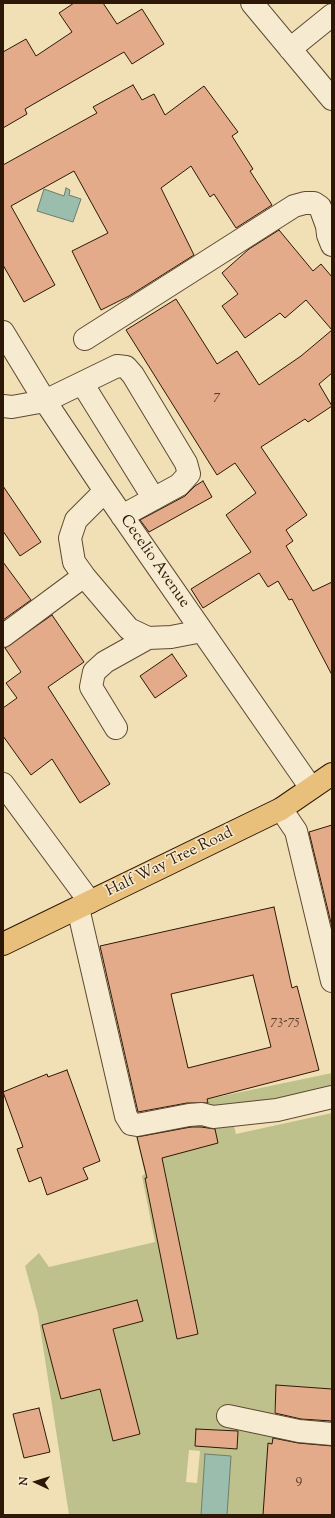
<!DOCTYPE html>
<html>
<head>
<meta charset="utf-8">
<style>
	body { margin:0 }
	#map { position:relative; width:335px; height:1518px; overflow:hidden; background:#f1e0b6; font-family:"Sorts Mill Goudy",serif }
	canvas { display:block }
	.frame { position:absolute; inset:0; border:4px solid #2d1807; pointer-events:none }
	.north { position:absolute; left:16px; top:1462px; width:40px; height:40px; -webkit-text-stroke:3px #f6ebd0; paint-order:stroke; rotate:274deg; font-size:11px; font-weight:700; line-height:16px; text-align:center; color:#2d1807 }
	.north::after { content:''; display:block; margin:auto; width:14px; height:18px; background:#2d1807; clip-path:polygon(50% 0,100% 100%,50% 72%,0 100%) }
</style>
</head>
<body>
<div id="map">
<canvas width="335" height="1518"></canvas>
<div class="frame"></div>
<div class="north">N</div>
</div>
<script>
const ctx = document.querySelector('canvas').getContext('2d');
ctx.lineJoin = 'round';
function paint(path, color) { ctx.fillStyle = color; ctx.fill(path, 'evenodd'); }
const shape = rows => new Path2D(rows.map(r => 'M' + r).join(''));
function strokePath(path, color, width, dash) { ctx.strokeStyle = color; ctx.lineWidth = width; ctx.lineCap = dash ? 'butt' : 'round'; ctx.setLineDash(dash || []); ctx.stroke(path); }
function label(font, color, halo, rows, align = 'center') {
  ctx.font = font + ' "Sorts Mill Goudy",serif'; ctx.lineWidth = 3; ctx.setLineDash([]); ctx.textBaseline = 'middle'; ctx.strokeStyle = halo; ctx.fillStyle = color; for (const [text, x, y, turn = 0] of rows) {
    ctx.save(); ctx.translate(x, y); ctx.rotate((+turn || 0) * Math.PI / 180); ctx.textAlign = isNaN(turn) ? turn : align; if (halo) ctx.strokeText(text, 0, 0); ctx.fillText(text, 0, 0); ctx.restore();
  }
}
const green = shape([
	[332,1073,332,1092,231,1115,236,1134,332,1113,332,1389,277,1385,274,1414,332,1418,332,1515,227,1515,231,1456,205,1455,201,1515,69,1515,38,1314,25,1266,39,1253,49,1267,155,1242,142,1176,145,1174,131,1115],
	[164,1166,198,1334,177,1339,145,1178,153,1176,151,1169],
	[137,1300,142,1321,113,1329,140,1434,113,1441,86,1334,80,1394,61,1399,42,1325],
	[197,1429,238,1431,237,1449,195,1446],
	[189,1450,200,1451,197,1483,186,1482]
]);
const water = shape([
	[66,188,70,190,69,195,81,199,73,222,37,211,44,189,64,196,66,188],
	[205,1454,231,1456,227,1515,201,1515,205,1454]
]);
const building = shape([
	[74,3,103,3,117,24,142,9,164,44,132,64,124,52,25,109,27,114,3,128,3,52,26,39,36,56,72,32,59,13,74,3],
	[133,85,142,100,154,94,165,115,204,86,238,132,232,136,253,169,250,171,272,205,236,228,214,194,210,197,191,166,161,188,194,255,129,296,101,310,72,251,108,233,74,171,11,206,55,285,24,302,3,265,3,165,97,113,93,107,133,85],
	[279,230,313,271,321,264,332,277,332,373,319,384,332,406,308,422,305,419,261,447,307,515,286,530,293,541,286,546,313,591,332,582,332,675,292,599,289,600,278,581,268,587,259,573,203,608,191,589,251,552,226,515,256,493,235,463,217,475,126,330,176,299,217,364,237,351,259,385,301,356,332,330,306,300,285,318,280,313,245,338,222,306,238,294,222,273,249,249,279,230],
	[203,481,212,497,149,532,140,520,185,496,195,486,203,481],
	[3,486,41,542,20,556,3,531,3,486],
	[3,562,31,600,3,620,3,562],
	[52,615,84,662,48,687,110,784,80,803,52,759,31,775,3,736,3,708,17,698,6,683,21,672,5,648,52,615],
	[172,654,187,676,155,698,140,676,172,654],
	[332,825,332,927,309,832,332,825],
	[274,907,292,988,297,986,319,1070,207,1099,208,1103,187,1103,138,1112,100,946,274,907],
	[253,975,271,1047,188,1068,171,994,253,975],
	[67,1070,100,1161,83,1168,88,1179,47,1195,41,1177,29,1182,17,1149,23,1147,3,1092,47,1074,48,1077,67,1070],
	[191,1127,201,1127,215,1129,218,1143,162,1158,198,1334,177,1339,145,1178,147,1178,137,1137,191,1127],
	[137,1300,143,1321,113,1329,140,1434,113,1441,100,1389,61,1399,42,1325,137,1300],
	[276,1385,332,1389,332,1421,301,1419,275,1413,276,1385],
	[39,1408,50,1452,24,1458,13,1414,39,1408],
	[196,1429,238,1431,237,1449,195,1446,196,1429],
	[273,1438,298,1443,332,1446,332,1515,263,1515,268,1443,272,1444,273,1438]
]);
const minor = shape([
	[252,3,332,99],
	[290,49,332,15],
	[332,223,327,226,328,235,332,245],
	[3,332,45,401,105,491,311,788],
	[85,339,294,206,305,203,314,203,320,207,327,226],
	[82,383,154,499],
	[3,406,12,407,45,401,117,366,126,367,133,375,186,463,189,474,179,485,122,516],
	[105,491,76,520,70,538,74,562,84,576,129,629,148,638,171,637,202,631],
	[3,636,84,576],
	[116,728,91,687,94,672,105,662,148,638],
	[3,784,90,902],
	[281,809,296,831,332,981],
	[78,908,126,1116,131,1124,137,1125,189,1115,202,1114,213,1117,277,1110,332,1097],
	[228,1416,299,1431,332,1434]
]);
const major = shape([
	[3,944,281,809,332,774]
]);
const numberNames = [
	["7",217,397],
	["73-75",285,1022],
	["9",299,1481]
];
const streetNames = [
	["Cecelio Avenue",154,562,55],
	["Half Way Tree Road",170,863,-26]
];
paint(green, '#bec18b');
paint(water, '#9bbdad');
strokePath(water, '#6f7b6b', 1);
paint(building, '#e3ab8a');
strokePath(building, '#2d1807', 1);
strokePath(minor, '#5e4a33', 24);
strokePath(major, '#2d1807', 24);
strokePath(minor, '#f6ebd0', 22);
strokePath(major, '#e8c07b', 22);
label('14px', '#5a3d28', null, numberNames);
label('16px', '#2d1807', '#f6ebd0', streetNames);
</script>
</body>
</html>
